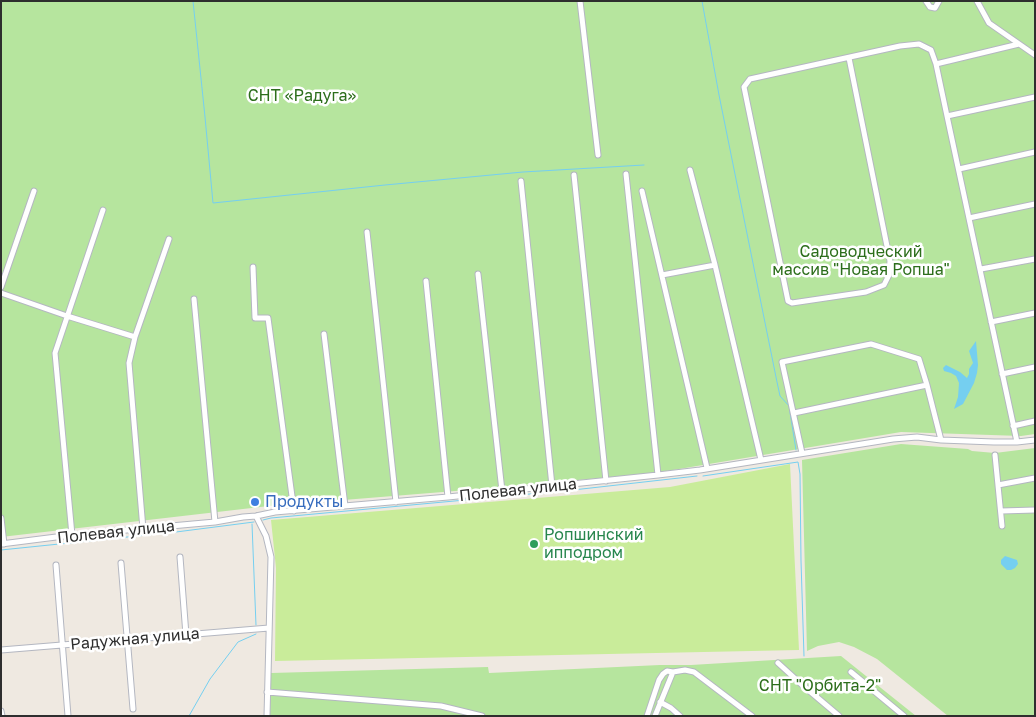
<!DOCTYPE html>
<html>
<head>
<meta charset="utf-8">
<style>
	body { margin:0 }
	#map { position:relative; width:1036px; height:717px; overflow:hidden; background:#efe9e1; font-family:"Golos Text",sans-serif }
	canvas { display:block }
	.frame { position:absolute; inset:0; border:2px solid #2e2e2e; pointer-events:none }
</style>
</head>
<body>
<div id="map">
<canvas width="1036" height="717"></canvas>
<div class="frame"></div>
</div>
<script>
const ctx = document.querySelector('canvas').getContext('2d');
ctx.lineJoin = 'round';
function paint(path, color) { ctx.fillStyle = color; ctx.fill(path, 'evenodd'); }
const shape = rows => new Path2D(rows.map(r => 'M' + r).join(''));
function strokePath(path, color, width, dash) { ctx.strokeStyle = color; ctx.lineWidth = width; ctx.lineCap = dash ? 'butt' : 'round'; ctx.setLineDash(dash || []); ctx.stroke(path); }
function label(font, color, halo, rows, align = 'center') {
  ctx.font = font + ' "Golos Text",sans-serif'; ctx.lineWidth = 5; ctx.setLineDash([]); ctx.textBaseline = 'middle'; ctx.strokeStyle = halo; ctx.fillStyle = color; for (const [text, x, y, turn = 0] of rows) {
    ctx.save(); ctx.translate(x, y); ctx.rotate((+turn || 0) * Math.PI / 180); ctx.textAlign = isNaN(turn) ? turn : align; if (halo) ctx.strokeText(text, 0, 0); ctx.fillText(text, 0, 0); ctx.restore();
  }
}
const green = shape([
	[1,1,1035,1,1035,434,1021,436,901,432,655,473,480,489,269,506,1,537],
	[901,444,968,449,972,451,995,453,1035,448,1035,716,948,716,877,659,854,647,839,642,818,646,807,651,802,460],
	[841,656,916,716,270,716,271,673,488,667,489,673,660,665,691,665]
]);
const pitch = shape([
	[790,464,799,650,275,661,276,568,271,520,670,487]
]);
const water = shape([
	[976,341,978,365,977,373,974,383,963,404,954,409,958,397,959,383,956,376,951,373,944,371,943,368,946,365,960,372,967,378,969,374,969,369,973,363,969,351],
	[1005,556,1017,560,1018,564,1015,568,1011,570,1007,570,1001,564,1001,560]
]);
const stream = shape([
	[193,1,205,117,213,203,385,185,523,172,644,165],
	[702,1,719,95,777,382,780,396,789,406,796,450],
	[703,476,798,462,800,474,801,561,804,656],
	[263,520,271,518,573,490,697,476],
	[252,524,256,625],
	[1,550,176,532,254,522],
	[189,716,210,679,238,642,256,634]
]);
const street = shape([
	[580,1,598,155],
	[926,1,930,7,935,8,939,1],
	[977,1,989,23,1035,55],
	[849,58,890,261,889,275,884,285,866,292,792,303,788,301,744,87,750,79,900,46,919,44,931,50,936,64,947,116,1017,442],
	[936,64,1019,44],
	[947,116,1035,97],
	[959,169,1035,152],
	[690,170,715,265,761,460],
	[626,174,658,475],
	[574,175,606,481],
	[521,181,552,486],
	[642,191,707,468],
	[969,218,1035,204],
	[367,232,396,502],
	[253,267,255,318,268,318,294,511],
	[981,269,1035,259],
	[478,274,502,491],
	[662,275,715,265],
	[426,281,448,497],
	[1,287,34,191],
	[1,293,67,316,135,337],
	[194,299,215,522],
	[991,322,1035,313],
	[324,334,345,506],
	[1002,374,1035,367],
	[794,413,927,385],
	[1013,426,1035,421],
	[802,453,782,362,871,344,919,359,927,385,941,440],
	[995,455,1002,526],
	[998,485,1035,478],
	[1001,511,1035,510],
	[256,516,266,536,271,557,267,716],
	[1,518,4,544],
	[143,529,129,363,135,337,169,239],
	[72,535,55,353,103,210],
	[1,544,72,535,215,522,243,517,256,516,275,512,448,497,658,475,700,470,893,439,917,437,941,440,994,442,1017,442,1035,440],
	[180,557,186,635],
	[121,563,133,709],
	[56,565,68,716],
	[1,650,269,628],
	[778,663,800,683,839,716],
	[851,672,904,716],
	[267,692,441,706,482,716],
	[660,702,671,708,680,716],
	[1,711,2,716],
	[647,716,659,680,663,674,667,671,673,672,685,670,694,672,752,716],
	[655,716,673,672]
]);
const markers = [
	[255,502,5,"#3f7fe0"],
	[534,544,5,"#2e9e5b"]
];
const parkNames = [
	["СНТ «Радуга»",302,96],
	["Садоводческий",861,252],
	["массив \"Новая Ропша\"",861,270],
	["СНТ \"Орбита-2\"",820,686]
];
const streetNames = [
	["Полевая улица",518,490,-6],
	["Полевая улица",116,532,-6],
	["Радужная улица",135,639,-5]
];
const shopNames = [
	["Продукты",265,502]
];
const leisureNames = [
	["Ропшинский",544,535],
	["ипподром",544,553]
];
paint(green, '#b6e59e');
paint(pitch, '#c9ec9a');
paint(water, '#75cff0');
strokePath(stream, '#75cff0', 1);
strokePath(street, '#b4b7c1', 7);
strokePath(street, '#fff', 5);
for (const [x, y, r, color] of markers) { const dot = new Path2D(); dot.arc(x, y, r, 0, 2 * Math.PI); ctx.fillStyle = color; ctx.fill(dot); strokePath(dot, '#fff', 2); }
label('16px', '#2c6e1b', '#fff', parkNames);
label('16px', '#2e2e2e', '#fff', streetNames);
label('16px', '#366cbe', '#fff', shopNames, 'left');
label('16px', '#27864d', '#fff', leisureNames, 'left');
</script>
</body>
</html>
